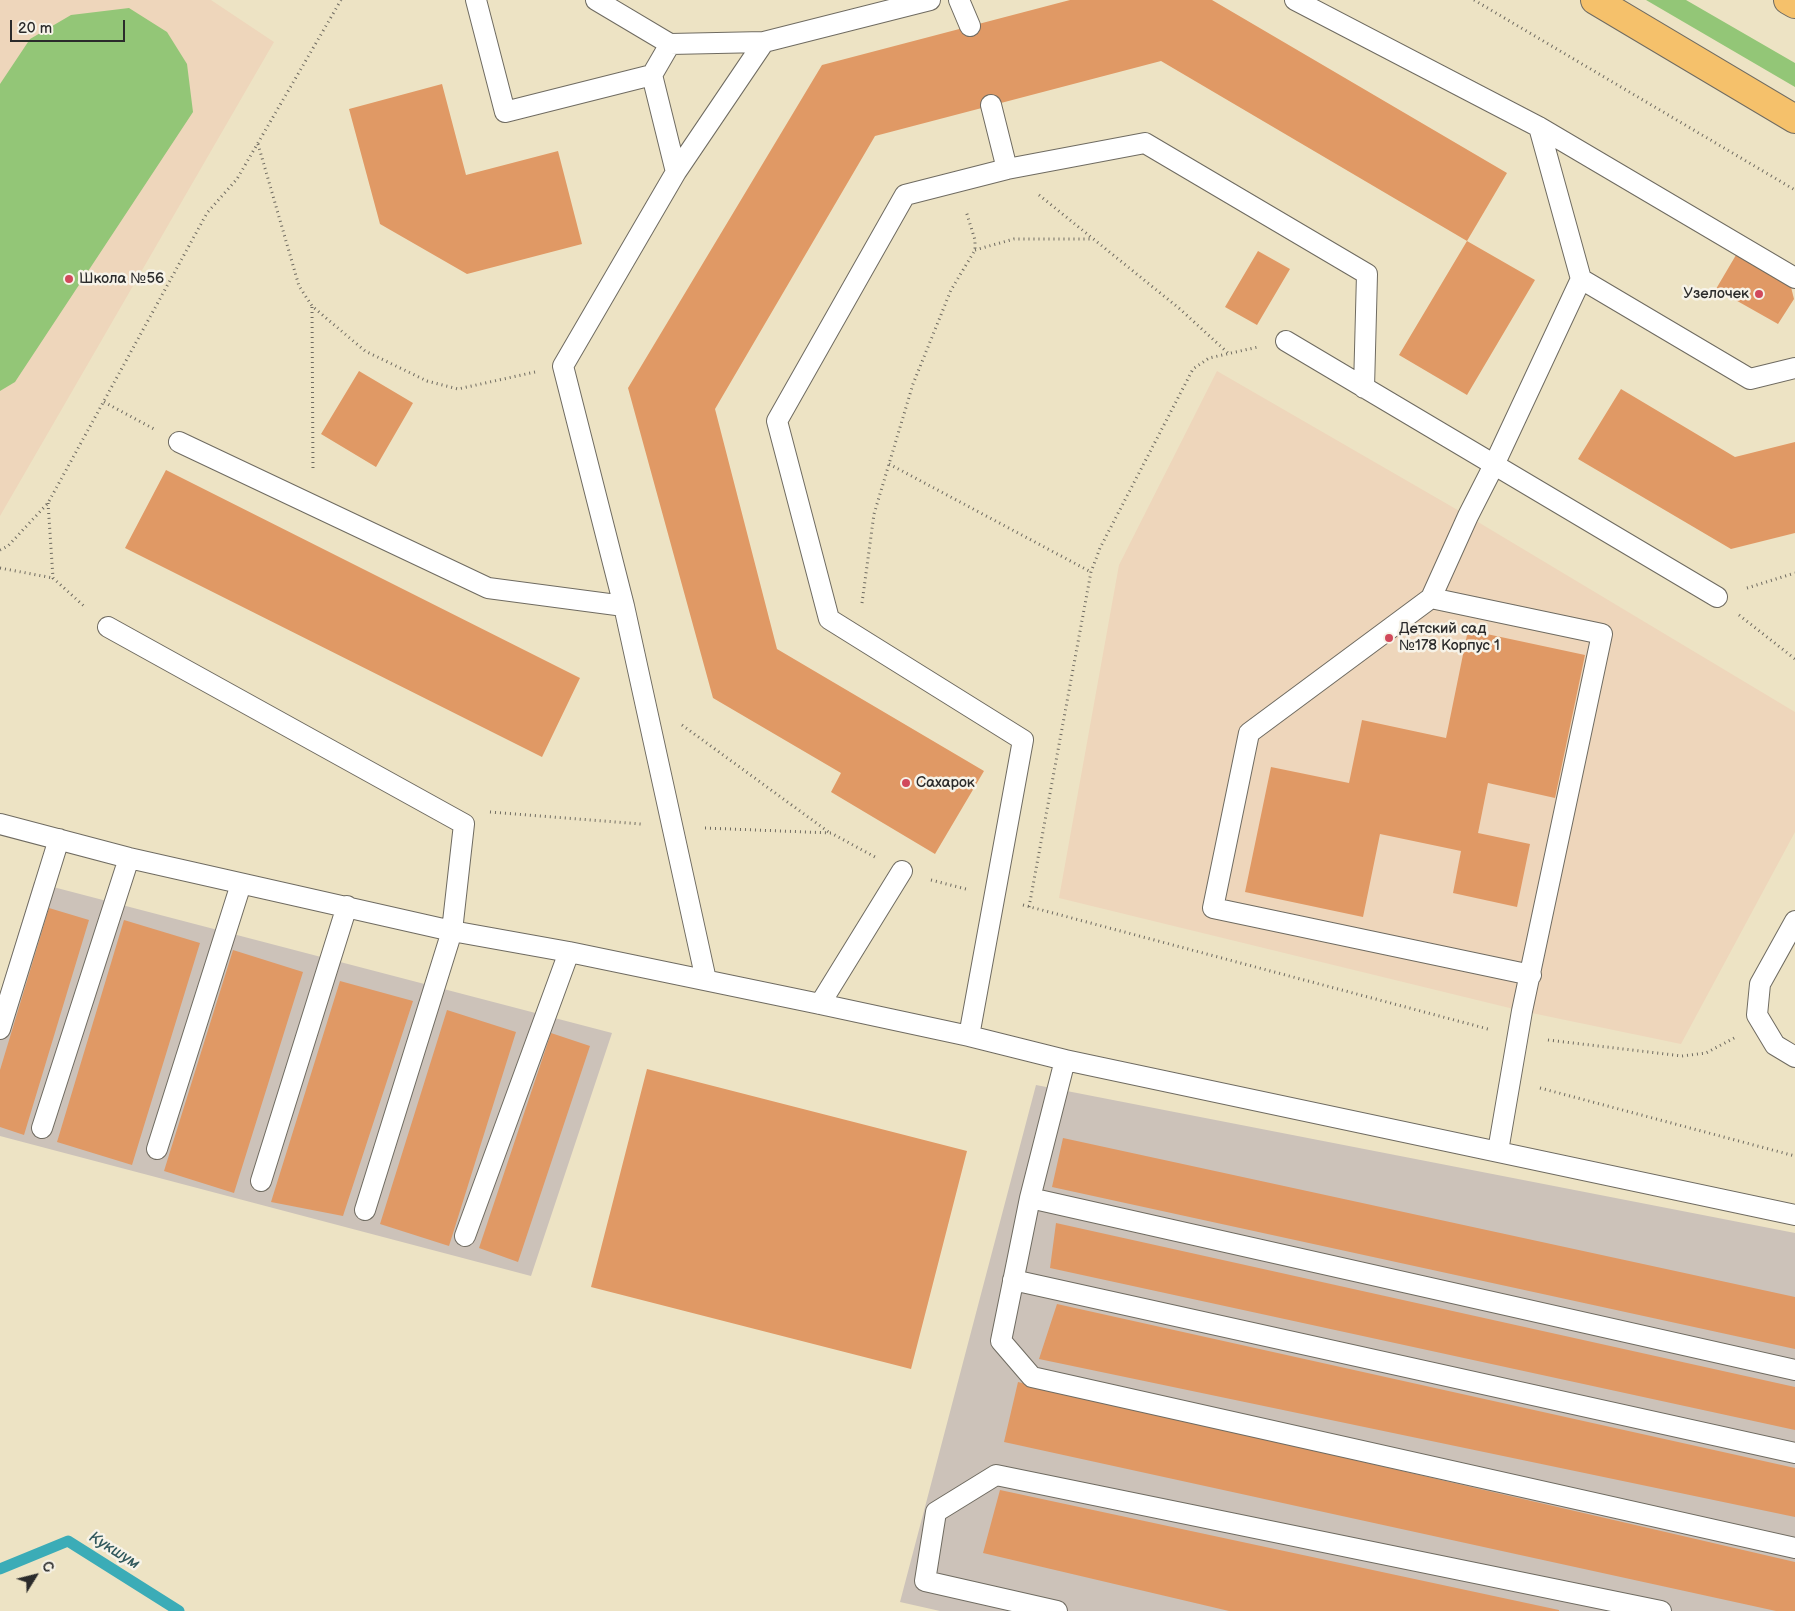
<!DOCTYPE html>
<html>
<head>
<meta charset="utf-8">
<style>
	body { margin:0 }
	#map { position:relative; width:1795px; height:1611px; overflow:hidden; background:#ede3c4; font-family:"Balsamiq Sans",sans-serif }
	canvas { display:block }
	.north { position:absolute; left:10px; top:1551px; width:50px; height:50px; -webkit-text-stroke:4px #f7f3e8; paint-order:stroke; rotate:54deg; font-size:14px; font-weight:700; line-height:20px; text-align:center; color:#2b2b2b }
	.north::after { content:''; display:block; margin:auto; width:18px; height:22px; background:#2b2b2b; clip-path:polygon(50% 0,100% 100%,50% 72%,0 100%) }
	.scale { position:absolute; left:10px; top:20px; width:115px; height:22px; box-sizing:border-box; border:2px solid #2b2b2b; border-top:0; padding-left:6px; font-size:15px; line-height:18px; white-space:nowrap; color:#2b2b2b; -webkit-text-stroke:4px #f7f3e8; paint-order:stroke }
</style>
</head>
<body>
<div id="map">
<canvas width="1795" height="1611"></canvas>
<div class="north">С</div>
<div class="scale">20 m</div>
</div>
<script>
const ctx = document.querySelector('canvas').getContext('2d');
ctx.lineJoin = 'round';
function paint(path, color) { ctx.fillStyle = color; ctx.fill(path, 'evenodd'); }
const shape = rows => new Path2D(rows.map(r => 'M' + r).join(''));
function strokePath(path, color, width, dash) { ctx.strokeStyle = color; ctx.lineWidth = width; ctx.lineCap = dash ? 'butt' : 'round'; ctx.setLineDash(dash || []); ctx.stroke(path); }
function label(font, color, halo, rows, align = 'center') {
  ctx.font = font + ' "Balsamiq Sans",sans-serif'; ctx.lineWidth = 5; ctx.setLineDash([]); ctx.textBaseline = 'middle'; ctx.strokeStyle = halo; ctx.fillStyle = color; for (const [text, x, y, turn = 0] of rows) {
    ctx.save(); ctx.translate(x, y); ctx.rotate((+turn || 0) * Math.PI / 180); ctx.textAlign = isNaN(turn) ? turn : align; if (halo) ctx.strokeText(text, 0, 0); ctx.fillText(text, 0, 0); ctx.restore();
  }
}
const built = shape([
	[0,0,211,0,274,42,0,516],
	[1217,371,1468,516,1795,712,1795,832,1681,1044,1522,1011,1059,898,1119,565]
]);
const industrial = shape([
	[34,882,612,1033,531,1276,0,1136,0,993],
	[1036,1085,1795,1233,1795,1611,940,1611,900,1602]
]);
const green = shape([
	[1646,0,1686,0,1795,63,1795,87],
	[129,8,167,32,187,64,193,112,15,382,0,391,0,84,30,39,71,15]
]);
const stream = shape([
	[0,1569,68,1541,179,1611]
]);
const building = shape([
	[1070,0,1212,0,1507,173,1467,241,1161,61,875,136,715,409,777,649,984,771,935,854,831,792,841,773,713,698,628,388,822,65],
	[442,84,466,175,558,151,582,244,467,274,380,224,349,109],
	[1467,241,1535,280,1467,395,1399,355],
	[1258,251,1290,269,1257,325,1225,307],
	[1736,255,1791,287,1794,299,1778,324,1716,289],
	[359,371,413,403,376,467,321,434],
	[1621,389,1735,457,1795,442,1795,533,1731,549,1578,459],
	[166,470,580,678,542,757,125,548],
	[1468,630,1585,655,1555,798,1488,783,1478,833,1530,844,1517,907,1453,893,1461,851,1380,834,1363,917,1245,892,1271,767,1349,783,1362,720,1446,738],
	[49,908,89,920,24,1135,0,1127,0,1070],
	[124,920,200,943,132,1165,57,1142],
	[233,950,303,972,234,1193,164,1171],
	[340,981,413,1001,343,1216,271,1202],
	[447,1010,516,1032,449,1246,380,1224],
	[551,1033,590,1046,518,1262,479,1248],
	[647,1069,967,1151,911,1369,591,1287],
	[1063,1138,1795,1297,1795,1349,1052,1187],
	[1056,1223,1795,1387,1795,1430,1050,1268],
	[1057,1304,1795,1468,1795,1517,1039,1359],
	[1018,1382,1795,1562,1795,1611,1776,1611,1004,1442],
	[1000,1490,1559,1610,1559,1611,1229,1611,983,1553]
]);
const path = shape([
	[1474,0,1795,190],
	[258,144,299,286,312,306,365,351,427,381,458,389,535,372],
	[1039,195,1180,309,1228,353],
	[975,250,1014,239,1093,239],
	[312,307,313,471],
	[104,402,154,429],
	[889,464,1091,572],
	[48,503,53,578,85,607],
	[0,550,8,546,48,503,207,213,237,179,341,0],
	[0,568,53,578],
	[1747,588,1795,573],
	[862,603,874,514,913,384,951,290,975,250,975,240,966,211],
	[1739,615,1795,659],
	[682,725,830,833],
	[490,812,641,824],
	[705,828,831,833,875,857],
	[931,880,966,889],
	[1023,905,1488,1029],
	[1029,907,1091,572,1100,548,1193,369,1209,358,1258,347],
	[1548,1040,1682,1056,1706,1053,1736,1037],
	[1540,1088,1795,1156]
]);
const lane = shape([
	[476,0,505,112,652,75,676,172],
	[596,0,670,44],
	[959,0,970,26],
	[1295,0,1539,127,1795,278],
	[652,75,670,44,764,42,930,0],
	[1539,127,1581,279,1750,379,1795,368],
	[1007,169,1145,143,1367,274,1364,388],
	[1286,341,1717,597],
	[179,442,488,588,624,606],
	[1431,598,1602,634,1522,1011,1498,1151],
	[108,627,464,824,452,931,365,1210],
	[0,824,129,858,452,931,569,952,820,1004,969,1036,1065,1060,1795,1215],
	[1795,921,1760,984,1757,1015,1775,1045,1795,1057],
	[1531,975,1213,908,1249,733,1431,598,1468,516,1494,465,1581,279],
	[706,980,624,606,563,366,676,172,764,42],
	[820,1004,902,871],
	[0,1029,59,839],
	[969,1036,1023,740,829,619,777,421,905,195,1007,169,991,105],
	[1065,1060,1030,1198,1001,1341,1032,1377,1795,1548],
	[42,1128,129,858],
	[157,1149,241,884],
	[261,1181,347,906],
	[1030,1198,1795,1370],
	[465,1236,569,952],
	[1013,1280,1795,1453],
	[1057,1611,925,1581,936,1512,996,1475,1661,1611]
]);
const primary = shape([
	[1595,0,1795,119],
	[1788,0,1795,4]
]);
const markers = [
	[69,279,5,"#d1495b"],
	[1759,294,5,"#d1495b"],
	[1389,638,5,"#d1495b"],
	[906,783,5,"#d1495b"]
];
const poiNames = [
	["Школа №56",79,279],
	["Узелочек",1749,294,"right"],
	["Детский сад",1399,629],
	["№178 Корпус 1",1399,646],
	["Сахарок",916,783]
];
const waterNames = [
	["Кукшум",114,1551,32]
];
paint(built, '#eed6bb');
paint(industrial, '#ccc2b9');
paint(green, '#93c677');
strokePath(stream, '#3bacb7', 11);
paint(building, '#e09965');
strokePath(lane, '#6f6b61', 22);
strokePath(primary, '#6f6b61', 30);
strokePath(path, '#6f6b61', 3, [1, 4]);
strokePath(lane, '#fff', 20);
strokePath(primary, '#f5c16b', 28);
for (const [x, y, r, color] of markers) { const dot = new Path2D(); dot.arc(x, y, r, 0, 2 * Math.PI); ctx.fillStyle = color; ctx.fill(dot); strokePath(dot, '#f7f3e8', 2); }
label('15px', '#2b2b2b', '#f7f3e8', poiNames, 'left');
label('italic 16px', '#31585c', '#f7f3e8', waterNames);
</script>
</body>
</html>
